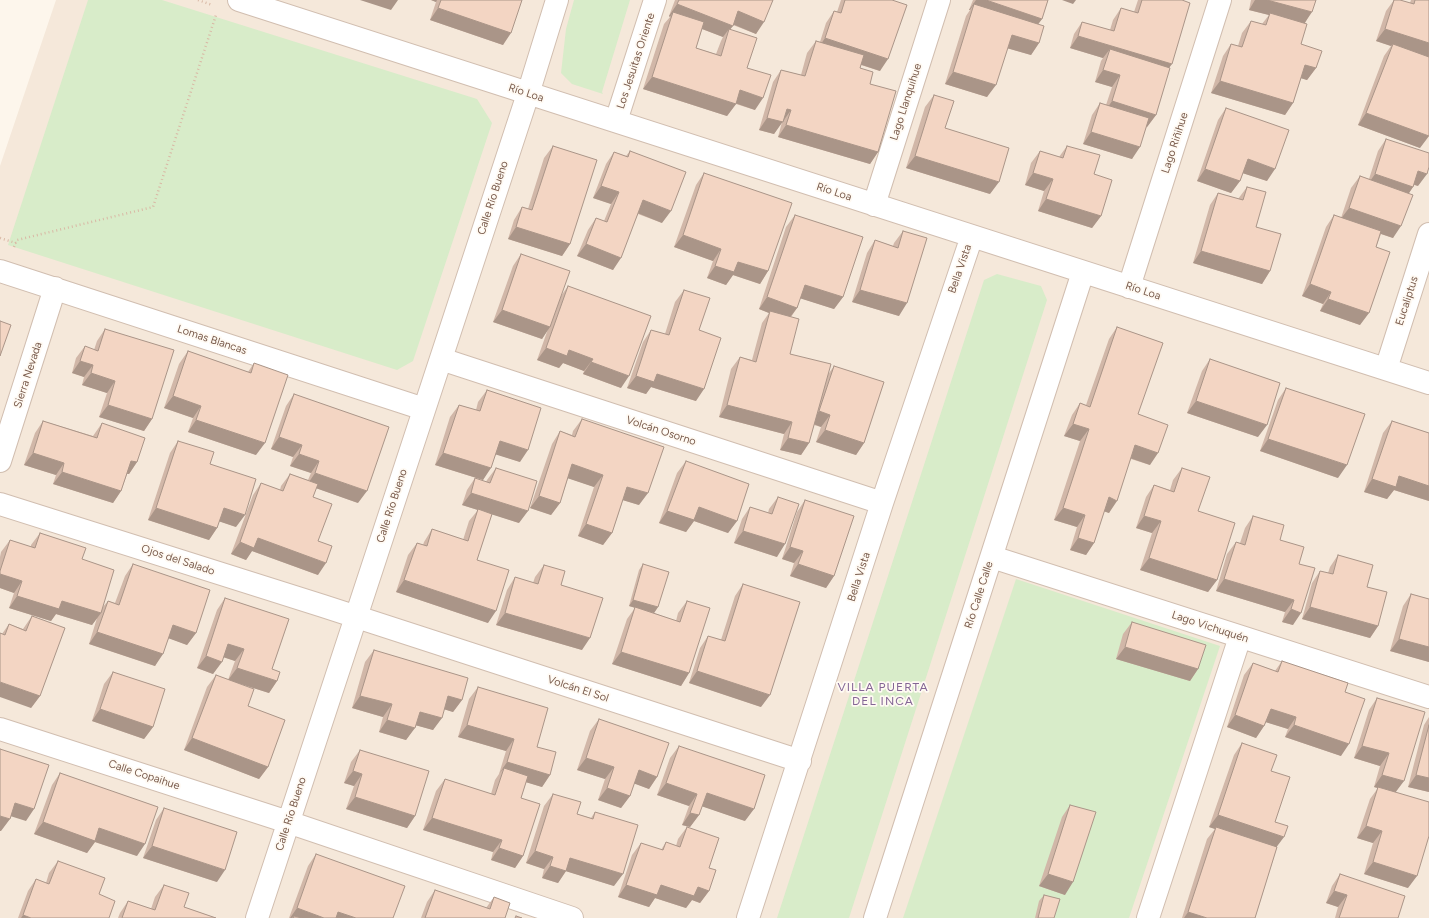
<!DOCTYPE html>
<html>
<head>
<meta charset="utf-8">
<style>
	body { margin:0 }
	canvas { display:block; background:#fdf6ec }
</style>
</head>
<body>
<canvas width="1429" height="918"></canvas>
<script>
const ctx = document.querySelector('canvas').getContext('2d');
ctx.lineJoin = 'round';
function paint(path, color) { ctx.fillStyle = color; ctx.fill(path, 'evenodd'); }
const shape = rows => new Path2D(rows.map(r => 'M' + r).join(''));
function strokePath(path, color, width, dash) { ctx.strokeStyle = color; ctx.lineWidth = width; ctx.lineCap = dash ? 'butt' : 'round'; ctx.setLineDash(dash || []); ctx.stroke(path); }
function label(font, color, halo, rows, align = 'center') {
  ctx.font = font + ' Figtree,sans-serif'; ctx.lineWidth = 3.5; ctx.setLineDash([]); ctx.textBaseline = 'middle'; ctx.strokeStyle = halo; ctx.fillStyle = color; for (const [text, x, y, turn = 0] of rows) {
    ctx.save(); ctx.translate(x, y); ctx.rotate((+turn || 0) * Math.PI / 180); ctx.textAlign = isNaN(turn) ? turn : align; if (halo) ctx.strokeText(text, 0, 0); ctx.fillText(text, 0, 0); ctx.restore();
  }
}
const residential = shape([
	[56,0,1429,0,1429,918,0,918,0,166]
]);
const green = shape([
	[88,0,162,0,477,99,492,123,413,361,397,370,8,245],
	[574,0,630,0,602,92,603,94,572,84,561,73,566,29],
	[997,274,1041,286,1047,300,849,918,777,918,984,280],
	[1016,579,1220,646,1129,918,903,918]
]);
const path = shape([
	[198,0,212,5],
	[0,238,16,243],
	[14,247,17,240,153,207,216,15]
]);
const minor = shape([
	[239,0,1429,383],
	[616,121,655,0],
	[874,205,939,0],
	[0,271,424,409],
	[1129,287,1220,0],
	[441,359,882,503],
	[1386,369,1429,234],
	[0,461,55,288],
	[0,504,323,606,800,761],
	[992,557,1429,697],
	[0,729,288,822,572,918],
	[257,918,528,94,557,0],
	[748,918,882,503,972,236],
	[875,918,1083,272],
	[1148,918,1240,637]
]);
const wall = shape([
	[431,0,522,0,503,45,430,20,436,2],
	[675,0,773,0,756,34,733,25,730,29,747,68,755,110,736,104,727,116,643,89,664,24,670,17,669,16],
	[702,29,723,37,721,41,716,54,696,48],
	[841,0,892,0,880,71,861,65,860,68,870,84,878,152,870,164,778,137,782,122,774,134,759,130,773,82,781,70,801,75,807,53,816,41,820,42,826,23,834,11,837,12],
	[973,0,1048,0,1042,19,1038,24,1039,43,1031,55,1007,48,987,97,945,84,966,16,970,10,969,10],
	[1138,0,1182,0,1169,68,1156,115,1147,127,1147,126,1132,159,1083,144,1092,115,1100,103,1106,105,1112,87,1095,82,1101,61,1103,58,1070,48,1074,34,1082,22,1110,30,1113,20,1121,8,1134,12],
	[1251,0,1316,0,1305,23,1301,44,1316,68,1307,80,1301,78,1293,103,1285,115,1211,93,1223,56,1231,44,1238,46,1242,33,1251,21,1262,24,1269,15,1249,10],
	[1394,0,1400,0,1410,3,1411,0,1429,0,1420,148,1358,125,1384,56,1391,46,1376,41,1386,11],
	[934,95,945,128,990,194,906,168,925,107],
	[1226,108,1267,181,1243,173,1240,181,1231,193,1197,181,1218,120],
	[1386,139,1418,186,1414,185,1409,193,1393,238,1381,234,1376,247,1360,325,1320,311,1323,304,1302,296,1326,227,1334,215,1341,218,1351,188,1360,176,1369,179,1378,151],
	[553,146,570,244,562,256,508,239,514,220,522,207,528,209,544,158],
	[1067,146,1094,174,1101,216,1092,228,1038,211,1044,191,1025,185,1031,163,1040,151,1059,157],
	[630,151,662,223,638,214,613,270,577,256,588,230,596,218,604,221,611,204,593,198,606,164,614,152,626,156],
	[704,173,768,271,760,284,733,275,726,285,707,278,713,261,674,247,696,185],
	[1247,187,1256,227,1270,271,1262,284,1193,263,1210,205,1218,193,1238,199],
	[795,215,843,297,834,309,800,298,797,308,791,317,790,354,827,376,834,366,864,443,856,455,816,442,821,427,814,425,809,443,801,455,780,450,784,434,719,417,731,369,740,357,752,360,762,323,769,313,759,309,786,227],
	[903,231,899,316,852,302,867,253,875,240,893,246,894,243],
	[521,254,561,296,568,286,621,388,583,374,584,371,563,363,559,368,537,360,548,329,542,339,493,322,513,266],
	[684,290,699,330,696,401,651,387,646,394,627,388,643,342,651,330,665,334,675,302],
	[1117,327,1150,465,1131,459,1109,513,1104,511,1094,543,1086,555,1070,550,1077,527,1054,520,1080,441,1064,436,1072,415,1080,403,1086,405,1109,339],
	[105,329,152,419,144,431,99,417,107,393,82,385,84,377,72,373,76,358,85,346,94,350,97,341],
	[188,351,248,372,254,363,256,455,188,432,193,418,164,408,179,364],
	[1210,359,1258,437,1187,413,1202,371],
	[1286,388,1338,478,1260,451,1278,400],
	[487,390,520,462,496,454,483,480,435,465,450,417,459,405,476,410,478,402],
	[294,394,358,503,316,488,313,497,318,541,318,575,252,551,246,560,231,554,253,495,261,483,280,490,281,486,290,474,308,480,311,473,290,466,293,457,271,449,286,406],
	[582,419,639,505,623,500,612,533,603,545,578,536,594,487,568,478,560,503,551,515,530,508,552,444,560,431,572,435,573,431],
	[43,421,93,436,102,423,137,462,129,474,127,474,121,491,113,503,53,484,56,475,24,465,35,433],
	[1392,421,1429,433,1429,501,1394,490,1387,499,1364,492,1383,433],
	[178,441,210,464,236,527,219,521,217,528,209,540,148,520,170,453],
	[686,461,737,521,728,533,694,521,686,532,659,523,677,473],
	[496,468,519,523,492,514,477,560,488,623,396,592,408,555,417,543,423,545,424,542,432,529,463,540,469,521,478,510,462,505,467,490,475,478,486,482,487,480],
	[1182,468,1198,511,1217,580,1208,592,1140,570,1152,533,1136,528,1146,497,1154,485,1170,490,1173,480],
	[778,497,777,557,734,543,742,519,750,507,768,513,769,509],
	[805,500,834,576,826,588,790,576,794,563,782,559,797,512],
	[1253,516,1280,540,1299,564,1293,625,1282,622,1285,612,1216,591,1227,554,1236,542,1240,543,1245,528],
	[40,533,82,559,102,608,108,601,115,603,125,576,133,564,196,633,187,645,169,638,155,666,89,644,97,618,92,625,56,614,51,621,9,608,14,593,0,588,0,557,1,552,10,540,31,547,31,545],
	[1338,555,1367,587,1378,626,1370,638,1302,619,1312,583,1320,571,1328,573,1330,567],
	[643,564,658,607,654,613,676,621,678,613,687,601,689,673,681,686,612,664,627,619,635,608,629,606,639,570],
	[544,565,561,585,582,650,496,625,507,590,515,577,533,583,535,577],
	[743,584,761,707,689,683,700,648,708,636,721,640,735,596],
	[1411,594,1429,599,1429,662,1390,651,1403,606],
	[225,598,277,681,269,693,232,681,248,706,268,767,259,779,184,750,207,687,216,675,228,680,235,661,223,657,213,674,197,668,217,610],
	[32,616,40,696,31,708,2,634,9,624,23,629],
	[1132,622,1198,669,1190,681,1116,659,1123,634],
	[374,650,462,700,453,712,444,709,433,730,416,725,406,740,379,732,383,717,352,708,365,662],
	[1282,661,1345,692,1341,756,1285,737,1288,729,1266,722,1264,726,1256,738,1227,727,1244,675,1253,663,1275,671],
	[113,672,153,727,144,739,92,721,104,684],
	[478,687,537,747,550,775,542,787,526,782,521,798,523,856,515,868,491,860,493,852,423,830,436,791,445,779,491,794,495,780,499,774,506,751,458,737,469,699],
	[1377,698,1396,792,1408,888,1364,874,1373,843,1357,838,1370,799,1378,788,1374,787,1380,766,1354,758,1369,710],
	[1429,717,1429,792,1408,787,1424,725],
	[599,719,657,777,649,789,634,783,630,796,621,808,598,800,605,779,577,770,590,731],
	[1242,743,1271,771,1277,847,1255,918,1182,918,1207,839,1215,829,1209,827,1234,755],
	[679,746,745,821,702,806,699,815,690,827,682,825,689,806,657,795,670,758],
	[360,750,415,816,407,828,346,809,354,786,344,783,351,762],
	[60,773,137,856,95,842,87,853,34,834,52,785],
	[553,794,577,814,591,818,595,812,614,886,566,871,558,883,542,878,544,869,526,863,544,806],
	[1070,805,1065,895,1039,886,1062,817],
	[164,808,217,882,143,858,156,820],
	[687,827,709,868,709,891,700,903,692,900,686,908,655,898,649,907,618,897,632,855,641,843,661,850,666,842,676,846,678,839],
	[316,854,393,918,289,918,308,866],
	[58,861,99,894,109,918,18,918,28,891,36,879,46,883,49,873],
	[1340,874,1398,918,1335,918,1338,907,1326,903,1332,886],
	[164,885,184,907,216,918,118,918,120,913,128,901,151,909,155,897],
	[435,890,486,908,494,897,505,918,421,918,427,902],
	[1044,895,1054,918,1035,918,1039,901]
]);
const shadedWall = shape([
	[360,0,398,0,391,10],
	[431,0,437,0,436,2],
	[976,0,986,0,1042,19,1033,31,974,4,970,10,969,10],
	[1062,0,1076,0,1073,4],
	[1255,0,1267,0,1312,12,1304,24,1270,13,1269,15,1249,10],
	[677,4,733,26,728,32,729,29,723,37,671,17,673,12,670,17,669,16],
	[438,8,511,33,503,45,430,20],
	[738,11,764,22,756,34,730,23],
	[1385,29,1429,43,1429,58,1393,44,1391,46,1376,41],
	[1012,35,1039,43,1031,55,1003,47],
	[1078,36,1172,64,1163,76,1110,49,1103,58,1070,48],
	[825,38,888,59,880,71,817,50],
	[1305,65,1316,68,1307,80,1297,77],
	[1103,70,1120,75,1112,87,1095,82],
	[953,72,996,85,987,97,945,84],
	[652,77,736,104,727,116,643,89],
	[1220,81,1293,103,1285,115,1211,93],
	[740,90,763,98,755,110,732,102],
	[1112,101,1156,115,1147,127,1104,113],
	[787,109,791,110,774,134,759,130,767,118],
	[1366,113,1429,136,1420,148,1358,125],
	[786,125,878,152,870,164,778,137],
	[1091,132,1140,147,1132,159,1083,144],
	[915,156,999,182,990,194,906,168],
	[1248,159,1275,169,1267,181,1239,172],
	[1205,169,1240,181,1231,193,1197,181],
	[1418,171,1427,174,1418,186,1410,183],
	[1033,173,1053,179,1044,191,1025,185],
	[1375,174,1413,187,1405,199,1366,187],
	[601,186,619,192,611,204,593,198],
	[1046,199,1101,216,1092,228,1038,211],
	[643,200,671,211,662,223,635,212],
	[1349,208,1401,226,1393,238,1340,220],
	[516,227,570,244,562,256,508,239],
	[683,235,721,249,713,261,674,247],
	[586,244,621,258,613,270,577,256],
	[1201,251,1270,271,1262,284,1193,263],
	[738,262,768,271,760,284,733,275,726,285,707,278,715,266],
	[1310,284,1331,292,1323,304,1302,296],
	[805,285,843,297,834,309,796,297],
	[860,290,907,303,899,316,852,302],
	[767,297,797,308,788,320,770,311,769,313,759,309],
	[1328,299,1369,313,1360,325,1320,311],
	[502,310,550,327,542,339,493,322],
	[546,348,569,350,593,359,584,371,563,363,559,368,537,360],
	[80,361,93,365,84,377,72,373],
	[591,362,629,376,621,388,583,374],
	[91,373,115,381,107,393,82,385],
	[657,374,704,389,696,401,651,387,646,394,627,388,636,376],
	[173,396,201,406,193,418,164,408],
	[1196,401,1267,425,1258,437,1187,413],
	[108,405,152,419,144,431,99,417],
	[727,405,792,422,784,434,719,417],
	[819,411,830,415,821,427,811,423],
	[196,420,265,443,256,455,188,432],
	[1073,424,1089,429,1080,441,1064,436],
	[825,430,864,443,856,455,816,442],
	[279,437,302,445,293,457,271,449],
	[788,438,809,443,801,455,780,450],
	[1268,439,1347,465,1338,478,1260,451],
	[500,441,528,450,520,462,491,453],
	[1135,445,1158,453,1150,465,1127,457],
	[33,453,64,463,56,475,24,465],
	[443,453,491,468,483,480,435,465],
	[299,454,319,461,311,473,290,466],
	[131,461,137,462,129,474,123,473],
	[572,464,603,475,594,487,564,477],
	[62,472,121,491,113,503,53,484],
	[315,473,367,491,358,503,307,485],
	[1399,476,1429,486,1429,501,1394,490,1387,499,1364,492,1372,479],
	[627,487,648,493,639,505,619,499],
	[471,493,528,511,519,523,462,505],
	[539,496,560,503,551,515,530,508],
	[1109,497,1117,501,1109,513,1100,510],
	[699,507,737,521,728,533,694,521,686,532,659,523,667,511],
	[156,508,217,528,209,540,148,520],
	[224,508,245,515,236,527,215,520],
	[1063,508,1085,515,1077,527,1054,520],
	[1144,516,1161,521,1152,533,1136,528],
	[586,524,612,533,603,545,578,536],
	[743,531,785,544,777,557,734,543],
	[258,538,326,563,318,575,252,551,246,560,231,554,240,542],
	[1078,538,1094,543,1086,555,1070,550],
	[790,547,803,551,794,563,782,559],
	[1149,558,1217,580,1208,592,1140,570],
	[798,564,834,576,826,588,790,576],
	[0,574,22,581,14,593,0,588],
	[1224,579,1294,600,1285,612,1216,591],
	[404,580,496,611,488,623,396,592],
	[17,596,62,601,101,613,92,625,56,614,51,621,9,608],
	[633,600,658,607,654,613,629,606],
	[1310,607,1378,626,1370,638,1302,619],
	[1291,609,1301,613,1293,625,1282,622],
	[505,613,590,638,582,650,496,625],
	[173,625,196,633,187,645,165,637],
	[97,632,163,654,155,666,89,644],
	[1399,639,1429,647,1429,662,1390,651],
	[228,644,244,649,235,661,220,656],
	[1125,647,1198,669,1190,681,1116,659],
	[621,652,689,673,681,686,612,664],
	[206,656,222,662,213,674,197,668],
	[237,668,277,681,269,693,228,680],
	[697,671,770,695,761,707,689,683],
	[0,682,40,696,31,708,0,697],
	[360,696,392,704,383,717,352,708],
	[448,696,462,700,453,712,440,708],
	[100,709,153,727,144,739,92,721],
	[1271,709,1296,717,1288,729,1262,721],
	[420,712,442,718,433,730,411,724],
	[1235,715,1264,726,1256,738,1227,727],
	[387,720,415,728,406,740,379,732],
	[467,725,514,739,506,751,458,737],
	[1294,725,1349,744,1341,756,1285,737],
	[192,738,268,767,259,779,184,750],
	[1362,746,1389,753,1380,766,1354,758],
	[586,758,614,767,605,779,577,770],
	[507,762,550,775,542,787,502,775,504,768,499,774],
	[639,770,657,777,649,789,630,782],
	[353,771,362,774,354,786,344,783],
	[1382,775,1404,781,1395,793,1374,787],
	[1416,775,1429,778,1429,792,1408,787],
	[666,783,697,794,689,806,657,795],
	[607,788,630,796,621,808,598,800],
	[707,793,754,809,745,821,698,805],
	[355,797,415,816,407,828,346,809],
	[15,803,34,809,26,821,7,815],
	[690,813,699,815,690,827,682,825],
	[1218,815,1284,837,1275,849,1216,827,1215,829,1209,827],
	[0,816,10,819,1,831,0,831],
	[432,818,502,840,493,852,423,830],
	[43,822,99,828,145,844,137,856,95,842,87,853,34,834],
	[1366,826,1382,831,1373,843,1357,838],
	[152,846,225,870,217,882,143,858],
	[499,848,523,856,515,868,491,860],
	[535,851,553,857,544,869,526,863],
	[570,858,623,874,614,886,562,870],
	[1373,862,1417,876,1408,888,1364,874],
	[550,866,566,871,558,883,542,878],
	[1048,874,1073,882,1065,895,1039,886],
	[626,885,661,885,698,887,709,891,700,903,692,900,686,908,655,898,649,907,618,897],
	[1334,891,1347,895,1338,907,1326,903],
	[297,908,324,918,293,918,294,916,292,918,290,918],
	[338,912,356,918,334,918],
	[1188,912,1207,918,1184,918],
	[23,915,31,918,21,918]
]);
const building = shape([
	[441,0,522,0,511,33,438,8,441,0],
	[679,0,773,0,764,22,738,11,733,26,677,4,679,0],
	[845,0,892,0,907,5,888,59,825,38,834,11,841,13,845,0],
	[986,0,1048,0,1042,19,986,0],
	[1142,0,1182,0,1190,3,1172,64,1078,36,1082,22,1114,31,1121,8,1138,13,1142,0],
	[1267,0,1316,0,1312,12,1267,0],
	[1394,0,1400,0,1414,4,1415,0,1429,0,1429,43,1385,29,1394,0],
	[974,4,1044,26,1039,43,1012,35,996,85,953,72,974,4],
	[673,12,704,22,696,48,721,56,729,29,757,38,747,68,771,75,763,98,740,90,736,104,652,77,673,12],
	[1270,13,1307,24,1301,44,1322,51,1316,68,1305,65,1293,103,1220,81,1231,44,1242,47,1251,21,1266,25,1270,13],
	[816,41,864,55,860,68,873,72,870,84,896,91,878,152,786,125,791,110,787,109,783,122,767,118,781,70,805,76,816,41],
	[1393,44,1429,57,1429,136,1366,113,1393,44],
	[1110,49,1170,68,1156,115,1112,101,1120,75,1103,70,1110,49],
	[934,95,954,101,945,128,1009,148,999,182,915,156,934,95],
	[1100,103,1149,118,1140,147,1091,132,1100,103],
	[1226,108,1289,130,1275,169,1248,159,1240,181,1205,169,1226,108],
	[1386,139,1429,153,1429,167,1427,174,1418,171,1413,187,1375,174,1386,139],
	[553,146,597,160,570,244,516,227,522,207,532,210,553,146],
	[1067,146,1100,155,1094,174,1112,180,1101,216,1046,199,1053,179,1033,173,1040,151,1063,158,1067,146],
	[630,151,686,172,671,211,643,200,621,258,586,244,596,218,607,222,619,192,601,186,614,152,628,157,630,151],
	[704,173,792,203,768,271,738,262,734,272,715,266,721,249,683,235,704,173],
	[1360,176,1413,195,1401,226,1349,208,1360,176],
	[1247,187,1266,192,1256,227,1281,234,1270,271,1201,251,1218,193,1243,200,1247,187],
	[795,215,863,237,843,297,805,285,797,308,767,297,795,215],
	[1334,215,1381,231,1376,247,1390,252,1369,313,1328,299,1331,292,1310,284,1334,215],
	[903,231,927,238,907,303,860,290,875,240,898,248,903,231],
	[521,254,570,271,550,327,502,310,521,254],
	[568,286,651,316,629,376,591,362,593,359,569,350,567,356,546,348,568,286],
	[684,290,710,298,699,330,721,338,704,389,657,374,654,382,636,376,651,330,669,335,684,290],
	[770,311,799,319,790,354,831,364,809,443,788,438,792,422,727,405,740,357,756,362,770,311],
	[0,321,11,325,0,356,0,321],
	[1117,327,1163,343,1138,414,1168,425,1158,453,1135,445,1117,501,1109,497,1094,543,1078,538,1085,515,1063,508,1089,429,1073,424,1080,403,1090,407,1117,327],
	[105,329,174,350,152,419,108,405,115,381,91,373,93,365,80,361,85,346,98,351,105,329],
	[188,351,251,373,254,363,288,375,265,443,196,420,201,406,173,396,188,351],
	[1210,359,1280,383,1267,425,1196,401,1210,359],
	[834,366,884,382,864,443,825,430,830,415,819,411,834,366],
	[1286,388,1365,414,1347,465,1268,439,1286,388],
	[487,390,541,408,528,450,500,441,491,468,443,453,459,405,480,411,487,390],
	[294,394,389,427,367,491,315,473,319,461,299,454,302,445,279,437,294,394],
	[582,419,664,447,648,493,627,487,612,533,586,524,603,475,572,464,560,503,539,496,560,431,575,437,582,419],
	[43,421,97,438,102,423,145,438,137,462,131,461,121,491,62,472,64,463,33,453,43,421],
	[1392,421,1429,433,1429,486,1399,476,1396,487,1372,479,1392,421],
	[178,441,214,452,210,464,256,479,245,515,224,508,217,528,156,508,178,441],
	[686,461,749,484,737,521,699,507,694,520,667,511,686,461],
	[496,468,537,481,528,511,471,493,475,478,490,483,496,468],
	[1182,468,1210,477,1198,511,1235,523,1217,580,1149,558,1161,521,1144,516,1154,485,1174,492,1182,468],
	[290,474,318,484,313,497,332,504,318,541,332,546,326,563,258,538,254,548,240,542,261,483,283,491,290,474],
	[778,497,799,504,785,544,743,531,750,507,772,514,778,497],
	[805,500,854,516,834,576,798,564,803,551,790,547,805,500],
	[478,509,492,514,477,560,509,570,496,611,404,580,417,543,427,546,432,529,468,541,478,509],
	[1253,516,1284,525,1280,540,1304,547,1299,564,1315,568,1301,613,1291,609,1294,600,1224,579,1236,542,1245,545,1253,516],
	[40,533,86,548,82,559,114,570,101,613,62,601,59,609,17,596,22,581,0,574,0,571,10,540,35,548,40,533],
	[1338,555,1373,565,1367,587,1387,592,1378,626,1310,607,1320,571,1333,574,1338,555],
	[133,564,210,590,196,633,173,625,163,654,97,632,108,601,119,605,133,564],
	[643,564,669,572,658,607,633,600,643,564],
	[544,565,565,571,561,585,603,598,590,638,505,613,515,577,538,584,544,565],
	[743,584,800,602,770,695,697,671,708,636,725,641,743,584],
	[1411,594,1429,599,1429,647,1399,639,1411,594],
	[225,598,289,619,272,669,280,672,277,681,237,668,244,649,228,644,222,662,206,656,225,598],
	[687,601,710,608,689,673,621,652,635,607,680,622,687,601],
	[32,616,65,628,40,696,0,682,0,633,5,635,9,624,26,631,32,616],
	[1132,622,1206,645,1198,669,1125,647,1132,622],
	[374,650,468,678,462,700,448,696,442,718,420,712,415,728,387,720,392,704,360,696,374,650],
	[1282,661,1348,683,1345,692,1365,699,1349,744,1294,725,1296,717,1271,709,1264,726,1235,715,1253,663,1278,672,1282,661],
	[113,672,165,689,153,727,100,709,113,672],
	[216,675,254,689,248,706,285,720,268,767,192,738,216,675],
	[478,687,548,708,537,747,556,752,550,775,507,762,514,739,467,725,478,687],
	[1377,698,1425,712,1404,781,1382,775,1389,753,1362,746,1377,698],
	[599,719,669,743,657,777,639,770,630,796,607,788,614,767,586,758,599,719],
	[1429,725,1429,778,1416,775,1429,725],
	[1242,743,1277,755,1271,771,1290,777,1275,822,1288,826,1284,837,1218,815,1242,743],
	[679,746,765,775,754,809,707,793,699,815,690,813,697,794,666,783,679,746],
	[0,749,49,765,34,809,15,803,10,819,0,816,0,749],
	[360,750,429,771,415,816,355,797,362,774,353,771,360,750],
	[504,768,528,776,521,798,540,804,523,856,499,848,502,840,432,818,445,779,495,795,504,768],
	[60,773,158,807,145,844,99,828,95,841,43,822,60,773],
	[1378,787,1429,802,1429,836,1417,876,1373,862,1382,831,1366,826,1378,787],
	[553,794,581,802,577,814,593,819,595,812,638,825,623,874,570,858,566,871,550,866,553,857,535,851,553,794],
	[1070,805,1096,812,1073,882,1048,874,1070,805],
	[164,808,237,832,225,870,152,846,164,808],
	[687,827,719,838,709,868,716,870,709,891,698,887,694,896,661,885,657,895,626,885,641,843,663,850,666,842,680,847,687,827],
	[1216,827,1277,847,1255,918,1207,918,1188,912,1216,827],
	[316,854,405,886,393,918,356,918,338,912,336,918,324,918,297,908,316,854],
	[58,861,105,878,99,894,115,901,109,918,31,918,23,915,36,879,49,884,58,861],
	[1340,874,1405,896,1398,918,1339,918,1347,895,1334,891,1340,874],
	[164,885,189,893,184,907,216,918,122,918,128,901,155,910,164,885],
	[435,890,490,909,494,897,510,903,505,918,425,918,435,890],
	[1044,895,1060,899,1054,918,1038,918,1044,895],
	[294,916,302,918,293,918,294,916],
	[516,916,522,918,515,918,516,916]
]);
const streetNames = [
	["Los Jesuitas Oriente",636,61,-72],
	["Río Loa",526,93,18],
	["Lago Llanquihue",906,102,-72],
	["Lago Riñihue",1175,143,-72],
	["Río Loa",834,192,18],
	["Calle Río Bueno",493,198,-72],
	["Bella Vista",960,269,-71],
	["Río Loa",1143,291,18],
	["Eucaliptus",1407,301,-72],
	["Lomas Blancas",212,340,18],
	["Sierra Nevada",28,375,-72],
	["Volcán Osorno",661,431,18],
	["Calle Río Bueno",392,506,-72],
	["Ojos del Salado",178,560,18],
	["Bella Vista",859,577,-72],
	["Río Calle Calle",979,595,-72],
	["Lago Vichuquén",1210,627,18],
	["Volcán El Sol",578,689,18],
	["Calle Copaihue",144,775,18],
	["Calle Río Bueno",291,814,-72]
];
const neighbourhoodNames = [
	["VILLA PUERTA",883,687],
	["DEL INCA",883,701]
];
paint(residential, '#f5e8da');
paint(green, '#d8ecc9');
strokePath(minor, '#d1beb0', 24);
strokePath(path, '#d9b8a5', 2.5, [1, 3]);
strokePath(minor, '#fff', 22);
paint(wall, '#d1b7a8');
paint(shadedWall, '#aa9588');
paint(building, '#f3d5c3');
strokePath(building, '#aa9588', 1);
label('11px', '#7a5c4d', '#fffaf3', streetNames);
ctx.letterSpacing = '1px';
label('12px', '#846695', '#fffaf3', neighbourhoodNames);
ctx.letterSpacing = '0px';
</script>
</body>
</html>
